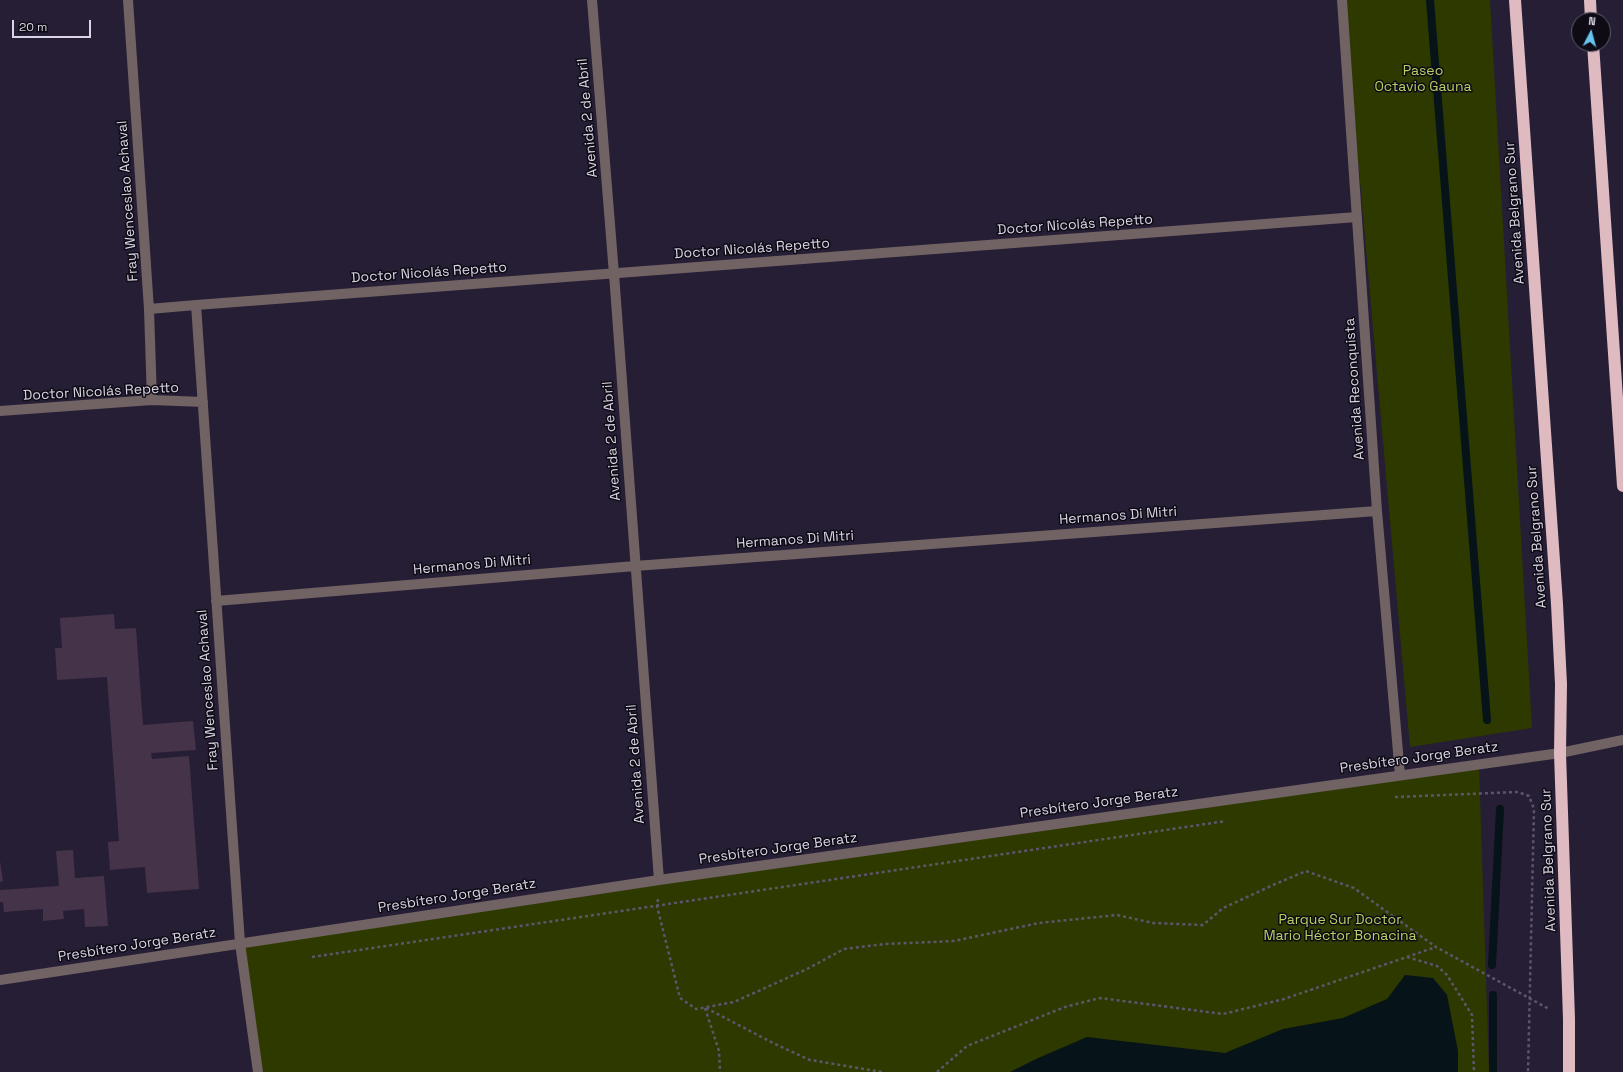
<!DOCTYPE html>
<html>
<head>
<meta charset="utf-8">
<style>
	body { margin:0 }
	#map { position:relative; width:1623px; height:1072px; overflow:hidden; background:#261e35; font-family:"Space Grotesk",sans-serif }
	canvas { display:block }
	.north { position:absolute; left:1571px; top:12px; width:40px; height:40px; box-sizing:border-box; background:#0e0b15; border:1px solid #5f5c68; border-radius:50%; rotate:6deg; font-size:11px; font-weight:700; line-height:16px; text-align:center; color:#d9d5e4 }
	.north::after { content:''; display:block; margin:auto; width:14px; height:18px; background:#66c4ef; clip-path:polygon(50% 0,100% 100%,50% 72%,0 100%) }
	.scale { position:absolute; left:12px; top:20px; width:79px; height:18px; box-sizing:border-box; border:2px solid #d9d5e4; border-top:0; padding-left:5px; font-size:12px; line-height:14px; white-space:nowrap; color:#d9d5e4; -webkit-text-stroke:3px #0e0b15; paint-order:stroke }
</style>
</head>
<body>
<div id="map">
<canvas width="1623" height="1072"></canvas>
<div class="north">N</div>
<div class="scale">20 m</div>
</div>
<script>
const ctx = document.querySelector('canvas').getContext('2d');
ctx.lineJoin = 'round';
function paint(path, color) { ctx.fillStyle = color; ctx.fill(path, 'evenodd'); }
const shape = rows => new Path2D(rows.map(r => 'M' + r).join(''));
function strokePath(path, color, width, dash) { ctx.strokeStyle = color; ctx.lineWidth = width; ctx.lineCap = dash ? 'butt' : 'round'; ctx.setLineDash(dash || []); ctx.stroke(path); }
function label(font, color, halo, rows, align = 'center') {
  ctx.font = font + ' "Space Grotesk",sans-serif'; ctx.lineWidth = 3; ctx.setLineDash([]); ctx.textBaseline = 'middle'; ctx.strokeStyle = halo; ctx.fillStyle = color; for (const [text, x, y, turn = 0] of rows) {
    ctx.save(); ctx.translate(x, y); ctx.rotate((+turn || 0) * Math.PI / 180); ctx.textAlign = isNaN(turn) ? turn : align; if (halo) ctx.strokeText(text, 0, 0); ctx.fillText(text, 0, 0); ctx.restore();
  }
}
const green = shape([
	[1344,0,1490,0,1532,728,1410,747],
	[1479,764,1489,1072,258,1072,240,943]
]);
const water = shape([
	[1405,975,1433,978,1447,995,1458,1051,1458,1072,1010,1072,1036,1059,1087,1037,1225,1053,1283,1029,1343,1018,1387,999]
]);
const stream = shape([
	[1430,0,1487,720],
	[1492,965,1500,809],
	[1493,995,1493,1072]
]);
const building = shape([
	[114,614,115,629,136,628,143,725,193,721,196,750,151,753,152,759,189,756,199,889,147,893,145,867,110,870,108,842,119,841,107,677,57,680,55,648,62,648,60,618],
	[73,850,75,878,104,876,108,926,85,927,84,909,63,911,64,919,43,921,43,909,4,912,3,902,0,902,0,890,59,886,56,851],
	[0,861,3,881,0,882]
]);
const path = shape([
	[1395,797,1518,792,1529,796,1534,809,1528,1072],
	[658,899,657,906,680,998,696,1009,734,1002,807,969,844,949,885,944,954,941,1039,923,1117,915,1153,923,1203,925,1223,908,1273,885,1306,871,1354,888,1436,947,1549,1009],
	[312,957,1226,821],
	[1407,957,1437,966,1447,975,1472,1015,1474,1072],
	[705,1008,719,1051,720,1072],
	[706,1008,773,1043,810,1060,882,1072],
	[937,1072,967,1046,1065,1007,1100,998,1223,1014,1284,999,1436,947]
]);
const minor = shape([
	[128,0,149,309,152,400],
	[592,0,614,274,659,880],
	[1342,0,1377,511,1400,775],
	[196,305,240,943,258,1072],
	[149,309,196,305,1357,217],
	[0,411,152,400,203,402],
	[216,601,635,566,1377,511],
	[0,980,659,880,1560,753,1623,740]
]);
const highway = shape([
	[1515,0,1557,604,1561,684,1560,753,1569,1019,1569,1072],
	[1590,0,1591,20],
	[1593,44,1623,486]
]);
const parkNames = [
	["Paseo",1423,71],
	["Octavio Gauna",1423,87],
	["Parque Sur Doctor",1340,920],
	["Mario Héctor Bonacina",1340,936]
];
const streetNames = [
	["Avenida 2 de Abril",588,118,-95],
	["Fray Wenceslao Achaval",128,201,-94],
	["Avenida Belgrano Sur",1515,213,-94],
	["Doctor Nicolás Repetto",1075,225,-4],
	["Doctor Nicolás Repetto",752,249,-4],
	["Doctor Nicolás Repetto",429,273,-4],
	["Avenida Reconquista",1355,389,-94],
	["Doctor Nicolás Repetto",101,392,-3],
	["Avenida 2 de Abril",612,441,-94],
	["Hermanos Di Mitri",1118,516,-4],
	["Avenida Belgrano Sur",1537,537,-94],
	["Hermanos Di Mitri",795,540,-4],
	["Hermanos Di Mitri",472,565,-5],
	["Fray Wenceslao Achaval",208,690,-94],
	["Presbítero Jorge Beratz",1419,758,-8],
	["Avenida 2 de Abril",636,764,-94],
	["Presbítero Jorge Beratz",1099,803,-8],
	["Presbítero Jorge Beratz",778,849,-8],
	["Avenida Belgrano Sur",1549,860,-92],
	["Presbítero Jorge Beratz",457,896,-9],
	["Presbítero Jorge Beratz",137,945,-9]
];
paint(green, '#2e3900');
paint(water, '#061318');
strokePath(stream, '#061318', 8);
paint(building, '#453349');
strokePath(path, '#5d566b', 2.5, [3, 3]);
strokePath(minor, '#716264', 10);
strokePath(highway, '#dfbac0', 12);
label('14px', '#b6d064', '#0e0b15', parkNames);
label('14px', '#d9d5e4', '#0e0b15', streetNames);
</script>
</body>
</html>
